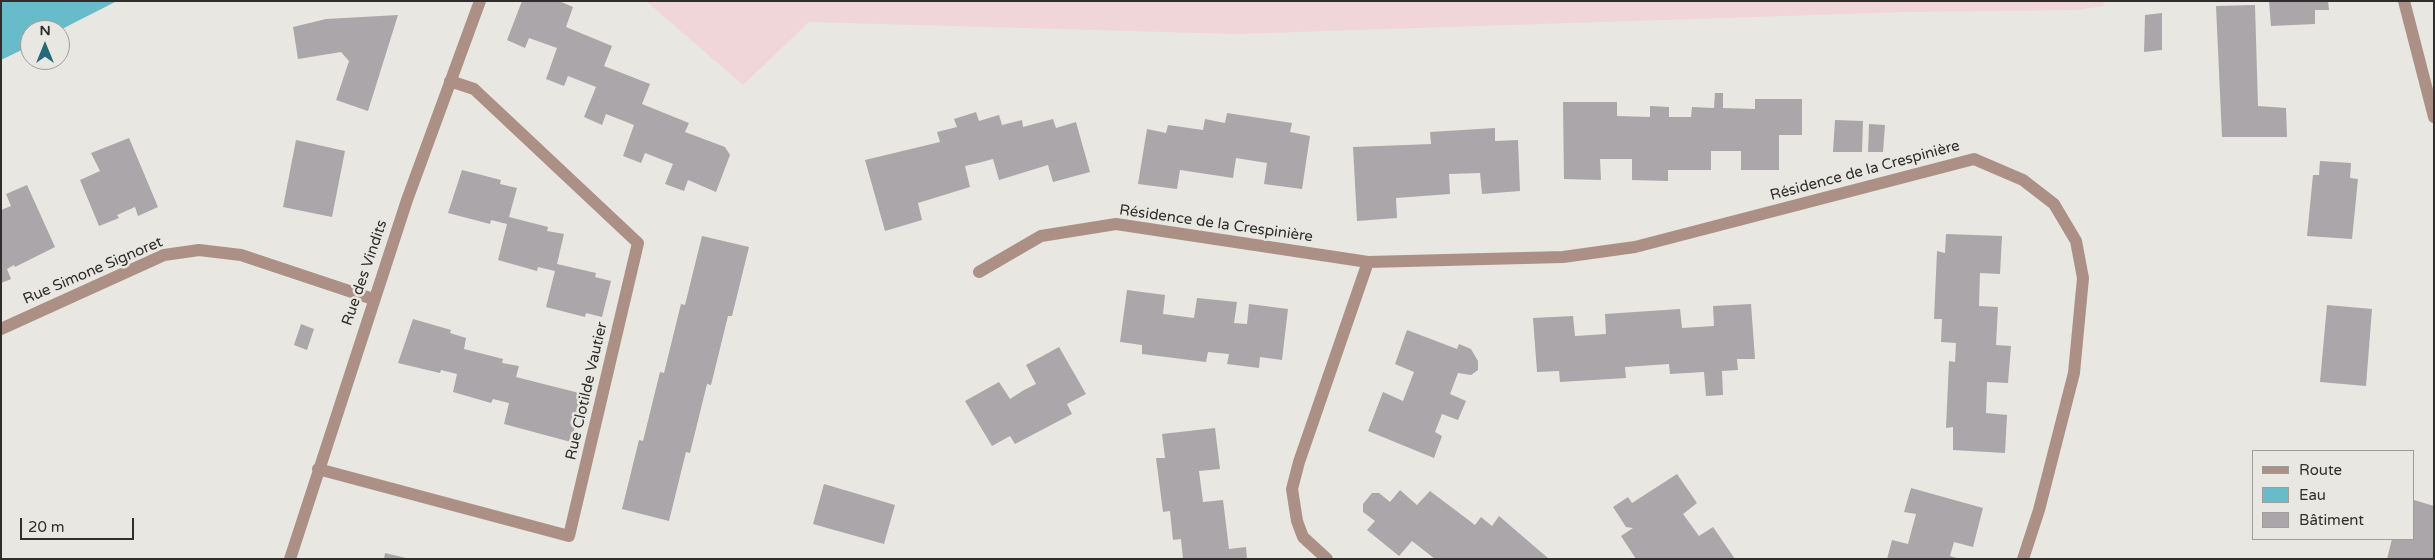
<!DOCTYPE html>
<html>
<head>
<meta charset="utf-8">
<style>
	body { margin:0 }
	#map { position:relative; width:2435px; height:560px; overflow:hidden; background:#e9e7e2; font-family:"Varela Round",sans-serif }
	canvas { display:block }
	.frame { position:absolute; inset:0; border:2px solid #2f2e2c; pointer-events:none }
	.legend { position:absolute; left:2252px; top:450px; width:162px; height:90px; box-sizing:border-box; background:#e9e7e2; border:1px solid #9f9d99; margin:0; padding:6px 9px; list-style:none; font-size:15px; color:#2f2e2c }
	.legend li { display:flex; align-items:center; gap:10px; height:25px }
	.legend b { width:25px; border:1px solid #9f9d99 }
	.north { position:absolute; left:20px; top:20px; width:50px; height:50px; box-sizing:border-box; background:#e9e7e2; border:1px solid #9f9d99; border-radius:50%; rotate:0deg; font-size:14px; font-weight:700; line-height:20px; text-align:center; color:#2f2e2c }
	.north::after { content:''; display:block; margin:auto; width:18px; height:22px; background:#26697b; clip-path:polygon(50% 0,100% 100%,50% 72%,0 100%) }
	.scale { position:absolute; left:20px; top:518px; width:114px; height:22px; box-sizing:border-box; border:2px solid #2f2e2c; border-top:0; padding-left:6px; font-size:15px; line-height:18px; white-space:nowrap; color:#2f2e2c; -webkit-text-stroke:4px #e9e7e2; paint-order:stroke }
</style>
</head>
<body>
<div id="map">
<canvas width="2435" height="560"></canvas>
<div class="frame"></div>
<ul class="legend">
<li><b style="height:6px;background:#ac9085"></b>Route</li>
<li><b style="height:14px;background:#68bcca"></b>Eau</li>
<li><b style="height:14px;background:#aaa6aa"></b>Bâtiment</li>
</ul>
<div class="north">N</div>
<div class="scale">20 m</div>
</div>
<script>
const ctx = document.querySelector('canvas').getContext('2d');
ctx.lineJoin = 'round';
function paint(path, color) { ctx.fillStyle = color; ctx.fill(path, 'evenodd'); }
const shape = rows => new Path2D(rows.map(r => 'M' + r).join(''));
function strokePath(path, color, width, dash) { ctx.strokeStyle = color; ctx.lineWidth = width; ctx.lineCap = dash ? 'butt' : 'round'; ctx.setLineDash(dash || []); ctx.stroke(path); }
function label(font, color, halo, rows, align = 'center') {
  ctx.font = font + ' "Varela Round",sans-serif'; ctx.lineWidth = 5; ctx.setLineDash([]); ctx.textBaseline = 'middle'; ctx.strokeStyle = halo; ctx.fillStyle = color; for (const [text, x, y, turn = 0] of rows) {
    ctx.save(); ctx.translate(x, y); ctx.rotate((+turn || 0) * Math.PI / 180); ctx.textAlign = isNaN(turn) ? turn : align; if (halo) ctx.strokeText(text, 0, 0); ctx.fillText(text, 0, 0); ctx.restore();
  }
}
const commercial = shape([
	[646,1,2103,1,2104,6,2077,10,1906,12,1236,34,809,22,743,85]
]);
const water = shape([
	[1,1,117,1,60,30,30,30,30,46,1,60]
]);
const building = shape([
	[522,1,559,1,573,7,566,27,612,46,604,66,650,84,642,104,689,123,685,132,725,147,730,155,716,192,688,180,684,191,665,184,673,164,645,153,641,163,623,156,634,125,606,114,602,125,584,117,596,87,568,76,564,86,546,79,557,48,529,38,525,48,507,40],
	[2269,1,2328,1,2329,10,2315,10,2315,24,2271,26],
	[2255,5,2258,106,2286,108,2287,137,2222,137,2216,6],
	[2162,13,2162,50,2144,52,2145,15],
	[398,15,368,111,336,100,349,61,341,52,298,59,293,27,326,19],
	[1715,93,1723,93,1723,108,1755,109,1755,99,1802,99,1802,135,1779,135,1779,170,1741,170,1741,151,1711,151,1711,170,1668,170,1668,181,1632,180,1632,159,1600,159,1601,180,1564,179,1563,102,1617,102,1617,116,1650,117,1650,106,1669,107,1669,117,1691,117,1692,107,1714,108],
	[976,112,979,121,999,115,1002,125,1022,120,1023,127,1053,119,1056,128,1076,122,1090,172,1053,182,1048,165,999,180,993,159,978,163,965,166,970,187,918,203,922,220,885,231,865,160,940,142,937,132,957,127,954,119],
	[1227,113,1292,123,1290,132,1310,136,1302,189,1264,184,1267,163,1236,158,1233,178,1180,170,1177,189,1138,184,1147,129,1166,133,1168,125,1203,130,1205,119,1225,123],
	[1835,120,1863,121,1862,152,1833,152],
	[1869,124,1885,125,1883,152,1868,152],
	[1495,128,1495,141,1518,140,1520,191,1482,194,1480,173,1449,174,1450,194,1396,198,1397,218,1357,221,1353,147,1431,144,1430,132],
	[129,138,158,207,138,216,135,207,117,215,119,218,99,226,80,180,100,171,91,153],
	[296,140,345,151,332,217,283,207],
	[2320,161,2351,163,2350,178,2358,179,2352,239,2307,236,2313,175,2319,175],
	[462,170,501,180,500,184,517,188,509,217,548,227,547,231,564,234,557,264,596,273,595,277,611,281,602,317,586,313,585,317,546,307,555,271,538,267,537,271,498,260,507,224,491,220,490,224,448,213],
	[27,185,55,247,15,267,14,265,7,269,11,279,1,283,1,210,11,206,6,194],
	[1946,234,2002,236,2000,274,1980,273,1979,306,1998,307,1996,345,2011,346,2008,383,1987,382,1986,413,2007,415,2005,453,1953,450,1953,427,1946,428,1949,361,1955,362,1956,343,1941,342,1942,319,1934,319,1937,251,1945,253],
	[702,236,749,247,732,316,728,316,711,385,707,384,690,453,686,452,669,521,622,509,639,440,643,441,660,372,664,373,681,304,685,305],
	[1127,290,1165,295,1163,314,1194,318,1197,298,1237,302,1234,323,1247,324,1249,304,1288,309,1282,360,1260,357,1259,368,1227,364,1229,354,1208,352,1206,362,1142,354,1142,345,1120,342],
	[1751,304,1755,359,1737,359,1738,370,1722,371,1723,395,1706,396,1704,372,1670,374,1669,364,1625,367,1626,378,1560,382,1559,371,1537,372,1533,318,1573,316,1575,336,1591,335,1606,334,1605,314,1680,309,1682,328,1714,326,1713,306],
	[2327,305,2372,309,2366,386,2320,382],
	[413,319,451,330,450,333,466,338,464,349,503,359,502,363,519,366,516,377,583,394,571,442,504,424,509,403,493,399,491,403,453,392,457,374,441,370,440,373,398,363],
	[301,324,314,329,307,350,294,345],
	[1407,330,1457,349,1459,344,1471,349,1478,361,1478,370,1471,375,1458,373,1450,394,1466,401,1458,420,1442,414,1435,432,1442,436,1434,458,1368,431,1383,392,1403,401,1414,372,1395,364],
	[1059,347,1086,394,1067,404,1072,414,1015,444,1010,436,992,446,965,401,999,382,1010,399,1024,390,1036,384,1026,365],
	[1215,428,1220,469,1199,471,1203,502,1223,500,1229,549,1246,547,1247,559,1183,559,1181,539,1173,540,1170,511,1163,512,1156,458,1165,458,1162,434],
	[1677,474,1697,503,1683,514,1699,536,1713,527,1735,559,1636,559,1621,536,1633,528,1626,527,1613,507,1628,497,1632,503],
	[824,484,895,505,884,544,813,524],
	[1911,488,1983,508,1973,547,1954,542,1950,556,1960,559,1887,559,1892,540,1908,544,1916,514,1904,512],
	[1400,490,1417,505,1430,491,1475,525,1481,517,1492,526,1499,516,1549,559,1435,559,1412,541,1399,556,1367,530,1375,521,1363,512,1363,504,1372,493,1379,493,1390,502],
	[2414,500,2434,506,2434,559,2387,559,2392,539,2414,539],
	[385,553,406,558,406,559,384,559]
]);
const street = shape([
	[2404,1,2434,117],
	[979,272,1041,236,1116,224,1368,262,1563,257,1635,247,1974,159,2023,180,2054,204,2076,241,2083,278,2074,373,2039,510,2023,559],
	[1,329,164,255,199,250,241,255,373,299],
	[318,469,569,536,638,243,474,89,450,81],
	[290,559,407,200,480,1],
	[1327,559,1303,537,1297,521,1292,489,1299,462,1368,262]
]);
const streetNames = [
	["Résidence de la Crespinière",1865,171,-15],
	["Résidence de la Crespinière",1216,224,8],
	["Rue Simone Signoret",93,271,-23],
	["Rue des Vindits",365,273,-71],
	["Rue Clotilde Vautier",587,391,-77]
];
paint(commercial, '#f0d6d9');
paint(water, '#68bcca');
paint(building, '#aaa6aa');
strokePath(street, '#ac9085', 12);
label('15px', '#2f2e2c', '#e9e7e2', streetNames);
</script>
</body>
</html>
